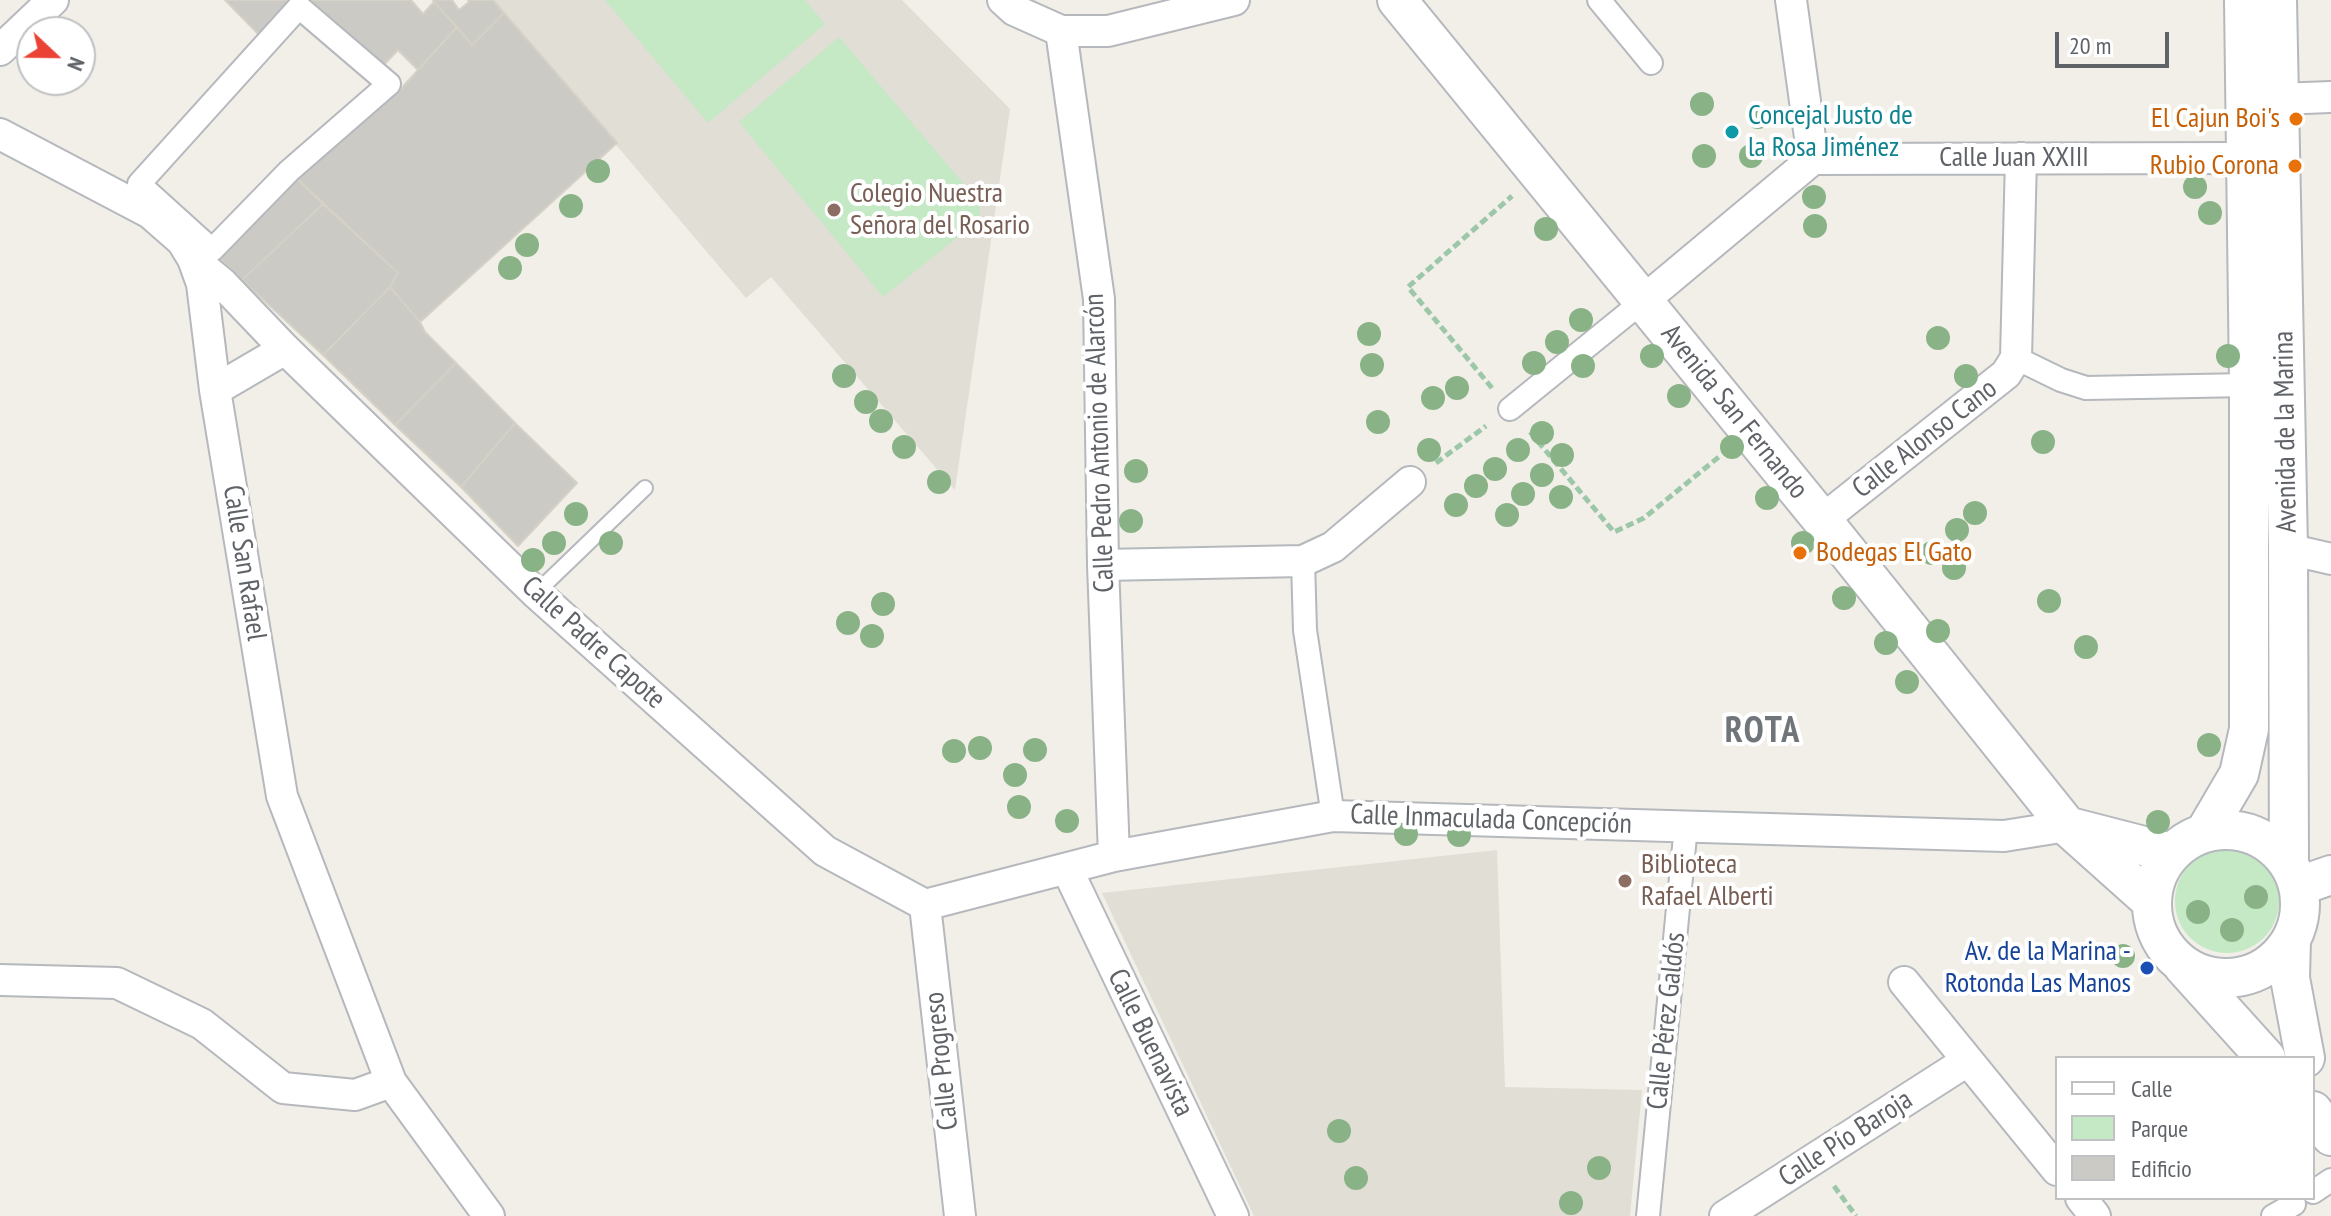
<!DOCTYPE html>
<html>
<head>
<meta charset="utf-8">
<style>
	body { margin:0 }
	#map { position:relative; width:2331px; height:1216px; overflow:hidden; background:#f1efe8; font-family:"PT Sans Narrow",sans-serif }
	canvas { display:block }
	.legend { position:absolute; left:2055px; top:1056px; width:260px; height:144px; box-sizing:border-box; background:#fff; border:2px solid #bfc1c3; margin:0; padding:10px 14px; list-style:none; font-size:24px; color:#5f6368 }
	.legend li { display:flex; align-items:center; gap:16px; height:40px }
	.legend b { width:40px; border:2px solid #bfc1c3 }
	.north { position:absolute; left:16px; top:16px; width:80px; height:80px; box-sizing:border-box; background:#fff; border:2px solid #bfc1c3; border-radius:50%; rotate:112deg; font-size:22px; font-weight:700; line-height:32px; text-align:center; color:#5f6368 }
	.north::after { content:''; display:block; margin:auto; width:28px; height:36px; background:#ea4335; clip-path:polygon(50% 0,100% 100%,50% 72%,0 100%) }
	.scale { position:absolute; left:2055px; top:32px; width:114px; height:36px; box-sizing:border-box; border:4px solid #5f6368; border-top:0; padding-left:10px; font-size:24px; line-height:28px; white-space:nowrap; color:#5f6368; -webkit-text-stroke:6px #fff; paint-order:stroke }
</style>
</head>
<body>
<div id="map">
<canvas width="2331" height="1216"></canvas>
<ul class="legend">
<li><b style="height:10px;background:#fff"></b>Calle</li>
<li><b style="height:22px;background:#c5e8c5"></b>Parque</li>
<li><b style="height:22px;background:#cccac5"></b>Edificio</li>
</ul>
<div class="north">N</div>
<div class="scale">20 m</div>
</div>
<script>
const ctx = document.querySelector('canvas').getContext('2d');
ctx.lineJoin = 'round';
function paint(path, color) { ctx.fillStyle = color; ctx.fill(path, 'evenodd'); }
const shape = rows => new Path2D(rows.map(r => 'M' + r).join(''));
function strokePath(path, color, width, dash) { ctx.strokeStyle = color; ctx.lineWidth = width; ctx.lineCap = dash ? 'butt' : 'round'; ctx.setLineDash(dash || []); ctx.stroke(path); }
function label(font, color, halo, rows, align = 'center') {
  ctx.font = font + ' "PT Sans Narrow",sans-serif'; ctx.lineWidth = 8; ctx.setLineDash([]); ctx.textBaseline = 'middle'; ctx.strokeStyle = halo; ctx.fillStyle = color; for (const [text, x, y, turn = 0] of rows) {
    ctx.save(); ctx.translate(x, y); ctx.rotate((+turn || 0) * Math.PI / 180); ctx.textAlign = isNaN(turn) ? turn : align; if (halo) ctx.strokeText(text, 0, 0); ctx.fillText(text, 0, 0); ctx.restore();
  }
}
const education = shape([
	[493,0,902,0,1010,109,955,490,771,277,746,298],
	[1497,850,1505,1087,1642,1090,1630,1216,1254,1216,1102,893]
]);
const green = shape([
	[605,0,805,0,825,24,708,123],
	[839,37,980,203,979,220,883,297,739,122],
	'2175 901a52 52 0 1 1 104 0a52 52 0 1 1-104 0Z'
]);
const building = shape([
	[225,0,300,0,265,41,225,0],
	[307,0,411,0,423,14,434,2,457,27,418,70,398,50,377,72,307,0],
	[433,0,452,0,459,10,469,2,468,0,493,0,504,13,472,45,433,0],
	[504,13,617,143,420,322,390,287,398,273,289,171,389,84,398,92,457,27,472,45,504,13],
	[289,171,323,204,242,280,212,250,289,171],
	[323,204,398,273,390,287,323,355,242,280,323,204],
	[390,287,420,322,425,332,456,363,395,425,323,355,390,287],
	[456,363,515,423,461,487,395,425,456,363],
	[515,423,577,483,518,546,461,487,515,423]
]);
const path = shape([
	[1492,388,1408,287,1512,196],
	[1530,432,1614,532,1644,518,1720,456],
	[1436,463,1486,426],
	[1834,1186,1856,1216]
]);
const service = shape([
	[536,593,645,488]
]);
const pedestrian = shape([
	[1599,0,1651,63],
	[299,7,389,84,289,171,212,250,139,184,299,7],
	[2016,358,2061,380,2086,388,2249,385],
	[1510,409,1643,301],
	[1303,561,1305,630,1333,816],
	[2313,1192,2331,1180],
	[1648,1216,1686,826],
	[2273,1216,2294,1204]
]);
const minor = shape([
	[1003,0,1014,10,1061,31,1108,31,1234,0],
	[1791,0,1813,159],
	[1061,31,1099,299,1103,565,1114,856],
	[0,50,53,0],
	[2278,99,2331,97],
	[0,134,150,213,182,241,193,259,202,284,215,390,282,796,391,1082,489,1216],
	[193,259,222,283,285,349,536,593,825,851,925,905],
	[1643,301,1813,159,2245,158],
	[215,390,285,349],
	[1822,520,2006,374,2016,358,2021,158],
	[2288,549,2331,559],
	[1103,565,1303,561,1333,547,1410,482],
	[1067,869,1233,1216],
	[925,905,1114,856,1333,816,2004,836,2067,826],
	[925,905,960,1216],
	[0,980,117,983,202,1024,283,1088,355,1095,391,1082],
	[1904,982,2057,1170],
	[2081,1198,2095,1216],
	[1725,1216,1967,1061]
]);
const tertiary = shape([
	[1397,0,1822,520,2067,826,2151,901],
	[2277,0,2288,549,2289,864],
	[2074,828,2171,853],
	'2152 904a74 74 0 1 1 148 0a74 74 0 1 1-148 0Z',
	[2205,832,2239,774,2249,729,2249,385,2244,0],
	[2299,886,2331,875],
	[2291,940,2290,978,2305,1058],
	[2183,966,2266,1058],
	[2313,1111,2331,1136]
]);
const trees = [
	[1702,104],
	[1758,117],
	[1704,156],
	[1751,156],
	[598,171],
	[2195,187],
	[1814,197],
	[571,206],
	[2210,213],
	[1815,226],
	[1546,229],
	[527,245],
	[510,268],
	[1581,320],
	[1369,334],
	[1938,338],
	[1557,342],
	[1652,356],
	[2228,356],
	[1534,363],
	[1372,365],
	[1583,366],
	[844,376],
	[1966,376],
	[1457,388],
	[1679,396],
	[1433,398],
	[866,402],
	[881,421],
	[1378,422],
	[1542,433],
	[2043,442],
	[904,447],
	[1732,447],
	[1429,450],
	[1518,450],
	[1562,455],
	[1495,469],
	[1136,471],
	[1542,475],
	[939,482],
	[1476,486],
	[1523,494],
	[1561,497],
	[1767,498],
	[1456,505],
	[1975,513],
	[576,514],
	[1507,515],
	[1131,521],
	[1957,530],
	[554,543],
	[611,543],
	[1803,543],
	[1932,553],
	[533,560],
	[1954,568],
	[1844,598],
	[2049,601],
	[883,604],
	[848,623],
	[1938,631],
	[872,636],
	[1886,643],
	[2086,647],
	[1907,682],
	[2209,745],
	[980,748],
	[1035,750],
	[954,751],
	[1015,775],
	[1019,807],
	[1067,821],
	[2158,822],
	[1406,834],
	[1459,835],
	[2256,897],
	[2198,912],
	[2232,930],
	[2123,956],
	[1339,1131],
	[1599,1168],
	[1356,1178],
	[1571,1203]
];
const markers = [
	[2296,119,8,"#e8710a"],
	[1732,132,8,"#0f9aa8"],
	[2295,166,8,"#e8710a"],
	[834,210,8,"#8d6e63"],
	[1800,553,8,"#e8710a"],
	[1625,881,8,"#8d6e63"],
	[2147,968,8,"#1a4fb4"]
];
const cultureNames = [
	["Concejal Justo de",1748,116],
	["la Rosa Jiménez",1748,148]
];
const foodNames = [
	["El Cajun Boi's",2280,119],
	["Rubio Corona",2279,166],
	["Bodegas El Gato",1816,553,"left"]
];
const streetNames = [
	["Calle Juan XXIII",2014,158],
	["Avenida San Fernando",1734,412,51],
	["Avenida de la Marina",2286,432,-91],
	["Calle Alonso Cano",1925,439,-38],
	["Calle Pedro Antonio de Alarcón",1100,443,-92],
	["Calle San Rafael",244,563,81],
	["Calle Padre Capote",593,643,42],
	["Calle Inmaculada Concepción",1491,820,2],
	["Calle Pérez Galdós",1667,1021,-84],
	["Calle Buenavista",1150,1043,64],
	["Calle Progreso",942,1061,-96],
	["Calle Pío Baroja",1846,1139,-33]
];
const educationNames = [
	["Colegio Nuestra",850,194],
	["Señora del Rosario",850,226],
	["Biblioteca",1641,865],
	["Rafael Alberti",1641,897]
];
const transitNames = [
	["Av. de la Marina -",2131,952],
	["Rotonda Las Manos",2131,984]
];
const districtNames = [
	["ROTA",1763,732]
];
paint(education, '#e1ded6');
paint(green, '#c5e8c5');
paint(building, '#cccac5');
strokePath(building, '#d6d1c6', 2);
strokePath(service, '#b5b8bc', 18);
strokePath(pedestrian, '#b5b8bc', 26);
strokePath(minor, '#b5b8bc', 34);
strokePath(tertiary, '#b5b8bc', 42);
strokePath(path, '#9cc7a9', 5, [8, 4]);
strokePath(service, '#fff', 14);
strokePath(pedestrian, '#fff', 22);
strokePath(minor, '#fff', 30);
strokePath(tertiary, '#fff', 38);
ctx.fillStyle = '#89b387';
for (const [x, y] of trees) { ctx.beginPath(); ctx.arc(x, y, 12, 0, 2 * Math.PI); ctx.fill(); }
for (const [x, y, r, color] of markers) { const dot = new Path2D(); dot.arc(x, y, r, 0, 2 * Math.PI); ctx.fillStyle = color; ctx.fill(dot); strokePath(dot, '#fff', 3); }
label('28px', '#0d838f', '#fff', cultureNames, 'left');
label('28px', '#c56008', '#fff', foodNames, 'right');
label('28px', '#5f6368', '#fff', streetNames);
label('28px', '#785e54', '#fff', educationNames, 'left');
label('28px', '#164399', '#fff', transitNames, 'right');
ctx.letterSpacing = '2px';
label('bold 36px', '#70757a', '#fff', districtNames);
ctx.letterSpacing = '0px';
</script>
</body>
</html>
